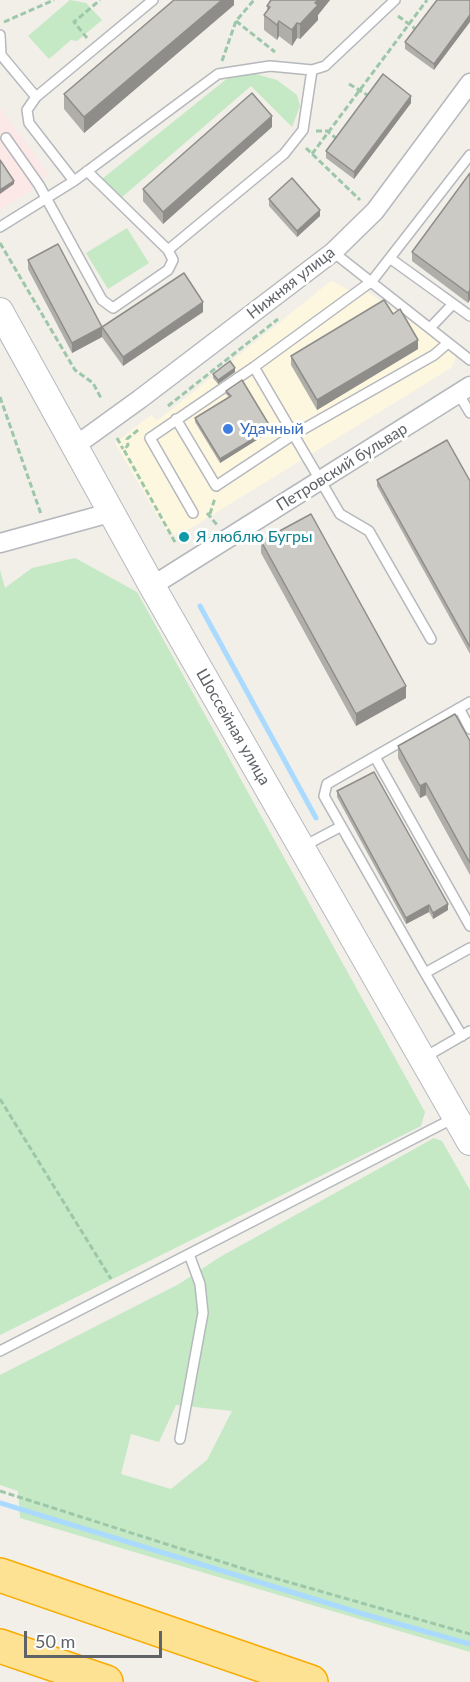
<!DOCTYPE html>
<html>
<head>
<meta charset="utf-8">
<style>
	body { margin:0 }
	#map { position:relative; width:470px; height:1682px; overflow:hidden; background:#f1efe8; font-family:Lato,sans-serif }
	canvas { display:block }
	.scale { position:absolute; left:24px; top:1631px; width:138px; height:27px; box-sizing:border-box; border:3px solid #5f6368; border-top:0; padding-left:8px; font-size:18px; line-height:21px; white-space:nowrap; color:#5f6368; -webkit-text-stroke:4px #fff; paint-order:stroke }
</style>
</head>
<body>
<div id="map">
<canvas width="470" height="1682"></canvas>
<div class="scale">50 m</div>
</div>
<script>
const ctx = document.querySelector('canvas').getContext('2d');
ctx.lineJoin = 'round';
function paint(path, color) { ctx.fillStyle = color; ctx.fill(path, 'evenodd'); }
const shape = rows => new Path2D(rows.map(r => 'M' + r).join(''));
function strokePath(path, color, width, dash) { ctx.strokeStyle = color; ctx.lineWidth = width; ctx.lineCap = dash ? 'butt' : 'round'; ctx.setLineDash(dash || []); ctx.stroke(path); }
function label(font, color, halo, rows, align = 'center') {
  ctx.font = font + ' Lato,sans-serif'; ctx.lineWidth = 6; ctx.setLineDash([]); ctx.textBaseline = 'middle'; ctx.strokeStyle = halo; ctx.fillStyle = color; for (const [text, x, y, turn = 0] of rows) {
    ctx.save(); ctx.translate(x, y); ctx.rotate((+turn || 0) * Math.PI / 180); ctx.textAlign = isNaN(turn) ? turn : align; if (halo) ctx.strokeText(text, 0, 0); ctx.fillText(text, 0, 0); ctx.restore();
  }
}
const commercial = shape([
	[331,281,351,291,359,286,457,354,451,368,178,536,167,532,115,443,151,415,157,421]
]);
const medical = shape([
	[0,108,48,173,39,185,0,210]
]);
const green = shape([
	[70,0,86,3,102,20,77,41,71,40,49,59,28,36],
	[252,73,277,80,297,95,300,106,292,127,251,86,121,198,102,179,229,77],
	[127,228,149,263,108,289,86,253],
	[75,558,137,592,425,1112,421,1126,0,1335,0,570,5,588,32,568],
	[434,1138,442,1141,470,1190,470,1652,20,1518,18,1491,0,1485,0,1375,179,1284,220,1257],
	[176,1405,232,1411,207,1460,171,1489,121,1474,131,1434,159,1442]
]);
const stream = shape([
	[200,606,316,818],
	[0,1503,360,1613,470,1644]
]);
const path = shape([
	[398,16,417,30],
	[236,21,275,52],
	[4,22,54,0],
	[87,38,74,22,100,0],
	[222,61,236,21,254,0],
	[349,84,369,96],
	[316,131,327,131,337,139],
	[306,148,360,200],
	[312,154,427,0],
	[0,243,75,370,93,383,101,398],
	[0,397,41,514],
	[168,406,278,319],
	[138,430,127,439,128,445,124,450,176,544],
	[117,438,123,449],
	[207,513,218,526],
	[210,514,215,498],
	[0,1099,111,1279],
	[0,1491,260,1574,470,1634]
]);
const lane = shape([
	[0,35,1,55,36,97],
	[6,138,39,185,102,300,113,308,168,270,173,260,168,250,87,171],
	[74,181,29,123,27,110,36,97,153,0],
	[0,227,74,181,218,74,270,66,312,70,325,66,395,0],
	[168,250,284,154,303,130,312,70],
	[333,252,470,360],
	[391,259,470,316],
	[430,328,452,305],
	[254,367,340,514,369,531,431,639],
	[458,393,470,413],
	[176,419,216,486,293,435,434,355,448,343],
	[193,513,150,438,254,367,372,281,470,155],
	[470,702,327,784,324,796,425,973,470,948],
	[459,708,470,729],
	[375,757,470,926],
	[304,846,340,827],
	[425,973,462,1036],
	[425,1057,470,1031],
	[0,1351,454,1118],
	[180,1439,203,1313,200,1284,189,1254]
]);
const street = shape([
	[75,446,140,399,333,252,375,211,470,83],
	[0,543,113,512],
	[152,586,470,386]
]);
const secondary = shape([
	[0,311,152,586,470,1142]
]);
const highway = shape([
	[0,1575,311,1682],
	[0,1646,106,1682]
]);
const wall = shape([
	[234,0,234,5,84,133,64,109,64,94],
	[270,0,330,0,318,15,318,20,300,39,297,38,292,46,279,36,277,40,264,30,264,15,267,11,267,6],
	[437,0,434,70,405,49,405,42],
	[411,103,354,179,326,158,326,151],
	[272,127,163,224,143,201,143,189],
	[470,173,468,303,412,261,412,252],
	[269,199,320,216,297,237,269,206],
	[28,260,102,327,203,312,123,366,102,337,72,353,28,269],
	[418,349,317,410,291,365,291,356],
	[235,372,218,384,213,378,213,374],
	[226,391,271,431,220,463,195,422,195,418,229,397,226,394],
	[377,480,470,481,470,654,377,486],
	[261,541,406,698,356,726,261,553],
	[470,741,470,875,426,795,420,798,398,758,398,746],
	[337,791,448,910,433,919,429,912,406,924,337,797]
]);
const shadedWall = shape([
	[222,0,234,0,234,5,84,133,84,117],
	[318,0,330,0,318,15,318,20,300,39,300,24],
	[470,15,470,22,434,70,434,64],
	[279,21,279,36,277,40,277,25],
	[297,23,297,38,292,46,292,30],
	[411,96,411,103,354,179,354,172],
	[272,116,272,127,163,224,163,212],
	[14,181,14,184,0,194,0,190],
	[320,210,320,216,297,237,297,231],
	[470,290,470,300,468,303,468,293],
	[203,302,203,312,123,366,123,357],
	[102,327,102,337,72,353,72,343],
	[418,340,418,349,317,410,317,400],
	[235,368,235,372,218,384,218,380],
	[271,428,271,431,220,463,220,459],
	[406,686,406,698,356,726,356,714],
	[426,783,426,795,420,798,420,786],
	[448,904,448,910,433,919,433,913],
	[429,905,429,912,406,924,406,918]
]);
const building = shape([
	[174,0,222,0,84,117,64,94,174,0],
	[271,0,318,0,315,3,318,5,300,24,297,23,292,30,279,21,277,25,264,15,270,7,267,6,271,0],
	[437,0,470,0,470,15,434,64,405,42,437,0],
	[383,74,411,96,354,172,326,151,383,74],
	[252,93,272,116,163,212,143,189,252,93],
	[0,160,14,181,0,190,0,160],
	[470,173,470,290,468,293,412,252,470,173],
	[292,178,320,210,297,231,269,199,292,178],
	[58,244,102,327,72,343,28,260,58,244],
	[184,273,203,302,123,357,102,327,184,273],
	[384,300,393,314,400,309,418,340,317,400,291,356,384,300],
	[230,361,235,368,218,380,213,374,230,361],
	[242,380,271,428,220,459,195,418,231,396,226,391,242,380],
	[447,440,470,481,470,647,377,480,447,440],
	[311,514,406,686,356,714,261,541,311,514],
	[455,714,470,741,470,863,426,783,420,786,398,746,455,714],
	[374,772,448,904,433,913,429,905,406,918,337,791,374,772]
]);
const markers = [
	[228,429,6,"#3f7fe0"],
	[184,537,6,"#0f9aa8"]
];
const streetNames = [
	["Нижняя улица",291,283,-38],
	["Петровский бульвар",342,467,-32],
	["Шоссейная улица",233,727,60]
];
const shopNames = [
	["Удачный",240,429]
];
const cultureNames = [
	["Я люблю Бугры",196,537]
];
paint(commercial, '#fef7e0');
paint(medical, '#fce8e6');
paint(green, '#c5e8c5');
strokePath(stream, '#aadaff', 5);
strokePath(lane, '#b5b8bc', 12);
strokePath(street, '#b5b8bc', 21);
strokePath(secondary, '#b6babf', 28);
strokePath(highway, '#f9ab00', 36);
strokePath(path, '#9cc7a9', 3, [6, 3]);
strokePath(lane, '#fff', 9);
strokePath(street, '#fff', 18);
strokePath(secondary, '#fff', 26);
strokePath(highway, '#fde293', 33);
paint(wall, '#afaea9');
paint(shadedWall, '#8f8d8a');
paint(building, '#cccac5');
strokePath(building, '#8f8d8a', 1.5);
for (const [x, y, r, color] of markers) { const dot = new Path2D(); dot.arc(x, y, r, 0, 2 * Math.PI); ctx.fillStyle = color; ctx.fill(dot); strokePath(dot, '#fff', 2); }
label('16px', '#5f6368', '#fff', streetNames);
label('16px', '#366cbe', '#fff', shopNames, 'left');
label('16px', '#0d838f', '#fff', cultureNames, 'left');
</script>
</body>
</html>
